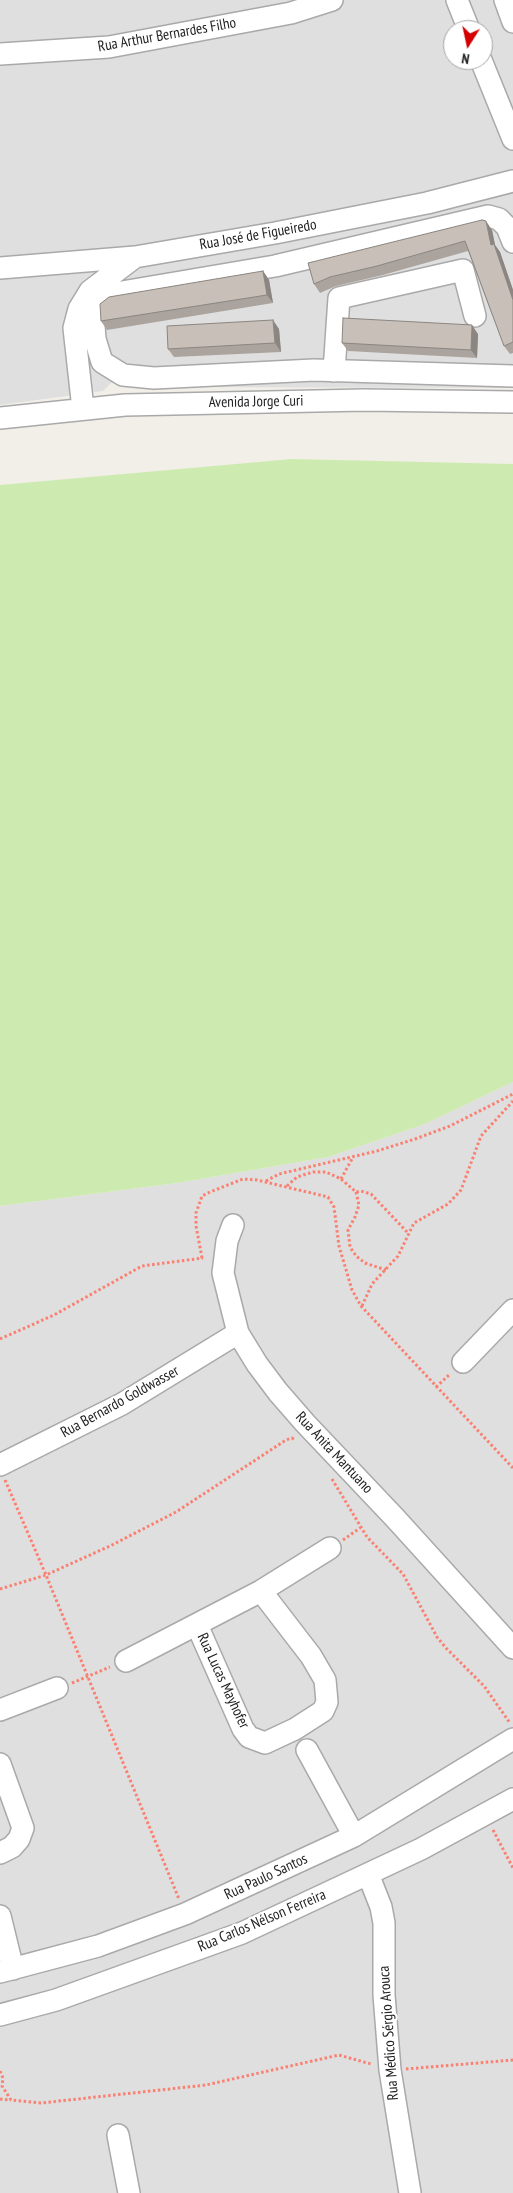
<!DOCTYPE html>
<html>
<head>
<meta charset="utf-8">
<style>
	body { margin:0 }
	#map { position:relative; width:513px; height:2193px; overflow:hidden; background:#f2efe9; font-family:"PT Sans Narrow",sans-serif }
	canvas { display:block }
	.north { position:absolute; left:443px; top:20px; width:50px; height:50px; box-sizing:border-box; background:#fff; border:1px solid #a7a7a7; border-radius:50%; rotate:190deg; font-size:14px; font-weight:700; line-height:20px; text-align:center; color:#222 }
	.north::after { content:''; display:block; margin:auto; width:18px; height:22px; background:#d40000; clip-path:polygon(50% 0,100% 100%,50% 72%,0 100%) }
</style>
</head>
<body>
<div id="map">
<canvas width="513" height="2193"></canvas>
<div class="north">N</div>
</div>
<script>
const ctx = document.querySelector('canvas').getContext('2d');
ctx.lineJoin = 'round';
function paint(path, color) { ctx.fillStyle = color; ctx.fill(path, 'evenodd'); }
const shape = rows => new Path2D(rows.map(r => 'M' + r).join(''));
function strokePath(path, color, width, dash) { ctx.strokeStyle = color; ctx.lineWidth = width; ctx.lineCap = dash ? 'butt' : 'round'; ctx.setLineDash(dash || []); ctx.stroke(path); }
function label(font, color, halo, rows, align = 'center') {
  ctx.font = font + ' "PT Sans Narrow",sans-serif'; ctx.lineWidth = 4.5; ctx.setLineDash([]); ctx.textBaseline = 'middle'; ctx.strokeStyle = halo; ctx.fillStyle = color; for (const [text, x, y, turn = 0] of rows) {
    ctx.save(); ctx.translate(x, y); ctx.rotate((+turn || 0) * Math.PI / 180); ctx.textAlign = isNaN(turn) ? turn : align; if (halo) ctx.strokeText(text, 0, 0); ctx.fillText(text, 0, 0); ctx.restore();
  }
}
const residential = shape([
	[0,0,513,0,513,388,145,387,111,383,103,391,0,405],
	[453,30,483,30,483,60,453,60],
	[513,1082,513,2193,0,2193,0,1206,177,1183,328,1157,425,1124]
]);
const grass = shape([
	[292,459,513,464,513,1082,425,1124,328,1157,177,1183,0,1206,0,485]
]);
const path = shape([
	[341,1179,353,1157],
	[266,1181,279,1174,377,1151,415,1139,450,1126,513,1094],
	[287,1186,297,1177,313,1172,326,1172,341,1179,356,1192,361,1191,371,1194,408,1233],
	[356,1192,359,1205,355,1217,348,1230,350,1247,356,1256,365,1263,386,1270],
	[202,1258,196,1226,196,1213,202,1196,210,1192,243,1179,257,1180,328,1197,334,1207,339,1246,352,1290,361,1306,513,1468],
	[362,1306,372,1284,398,1256,414,1223,448,1204,461,1190,481,1136,513,1101],
	[0,1339,54,1315,142,1266,203,1258],
	[436,1387,450,1374],
	[332,1479,367,1537,403,1574,437,1637,446,1648,484,1686,510,1723],
	[5,1480,46,1575,179,1899],
	[343,1540,360,1528],
	[0,1589,46,1575,112,1545,176,1512,286,1440,292,1438,295,1440],
	[72,1683,110,1667],
	[493,1830,513,1868],
	[406,2069,513,2060],
	[0,2071,3,2078,2,2086,11,2100,41,2103,206,2085,339,2055,371,2064],
	[0,2099,10,2100]
]);
const minor = shape([
	[457,0,469,30],
	[505,0,513,22],
	[0,54,109,47,291,13,332,0],
	[481,60,513,139],
	[513,242,507,227,499,219,488,216,275,266,110,294,95,305,93,313,95,339,102,362,123,375,154,378,314,370,513,376],
	[0,268,135,257,275,233,427,203,513,181],
	[334,371,339,298,463,270,475,316],
	[83,409,74,328,79,309,90,291,135,257],
	[0,418,125,405,364,400,513,402],
	[233,1225,227,1241,223,1273,238,1333,257,1364,278,1392,305,1423,395,1518,513,1648],
	[463,1362,513,1310],
	[0,1465,122,1404,238,1333],
	[197,1625,243,1729,249,1737,265,1743,295,1729,323,1711,327,1702,325,1680,311,1656,261,1591],
	[126,1661,261,1591,330,1548],
	[0,1710,57,1688],
	[307,1750,354,1836],
	[0,1764,23,1828,19,1839,12,1847,0,1853],
	[368,1874,381,1907,384,1923,384,1995,390,2070,410,2193],
	[0,1916,13,1969],
	[0,1972,98,1946,185,1914,354,1836,513,1739],
	[0,2015,56,2000,242,1933,421,1849,513,1799],
	[118,2135,129,2193]
]);
const wall = shape([
	[492,230,495,245,500,252,513,290,513,353,510,354,504,346,468,251,383,275,336,286,320,293,314,284,308,263],
	[263,271,269,280,273,303,107,330,101,321],
	[279,329,281,352,174,357,168,349],
	[478,334,477,358,348,351,342,343]
]);
const shadedWall = shape([
	[486,221,492,230,495,245,500,252,513,290,513,300,491,245],
	[263,271,269,280,273,303,267,295],
	[273,320,279,329,281,352,275,343],
	[472,325,478,334,477,358,471,350]
]);
const building = shape([
	[482,220,486,221,491,245,494,244,513,300,513,342,504,346,465,241,377,266,330,277,314,284,308,263,482,220],
	[263,271,267,295,101,321,100,304,109,297,263,271],
	[343,318,472,325,471,350,342,343,343,318],
	[273,320,275,343,168,349,167,326,273,320]
]);
const streetNames = [
	["Rua Arthur Bernardes Filho",167,35,-10],
	["Rua José de Figueiredo",258,235,-10],
	["Avenida Jorge Curi",256,402,-1],
	["Rua Bernardo Goldwasser",120,1402,-29],
	["Rua Anita Mantuano",334,1453,47],
	["Rua Lucas Mayhofer",223,1681,65],
	["Rua Paulo Santos",266,1877,-25],
	["Rua Carlos Nélson Ferreira",262,1921,-23],
	["Rua Médico Sérgio Arouca",389,2033,-94]
];
paint(residential, '#e0dfdf');
paint(grass, '#cdebb0');
strokePath(minor, '#a9a9a9', 24);
strokePath(path, '#fa8072', 3, [2.5, 2.5]);
strokePath(minor, '#fff', 21);
paint(wall, '#aba49e');
paint(shadedWall, '#8b8681');
paint(building, '#c7bfb8');
strokePath(building, '#8b8681', 1);
label('15px', '#222', '#fff', streetNames);
</script>
</body>
</html>
